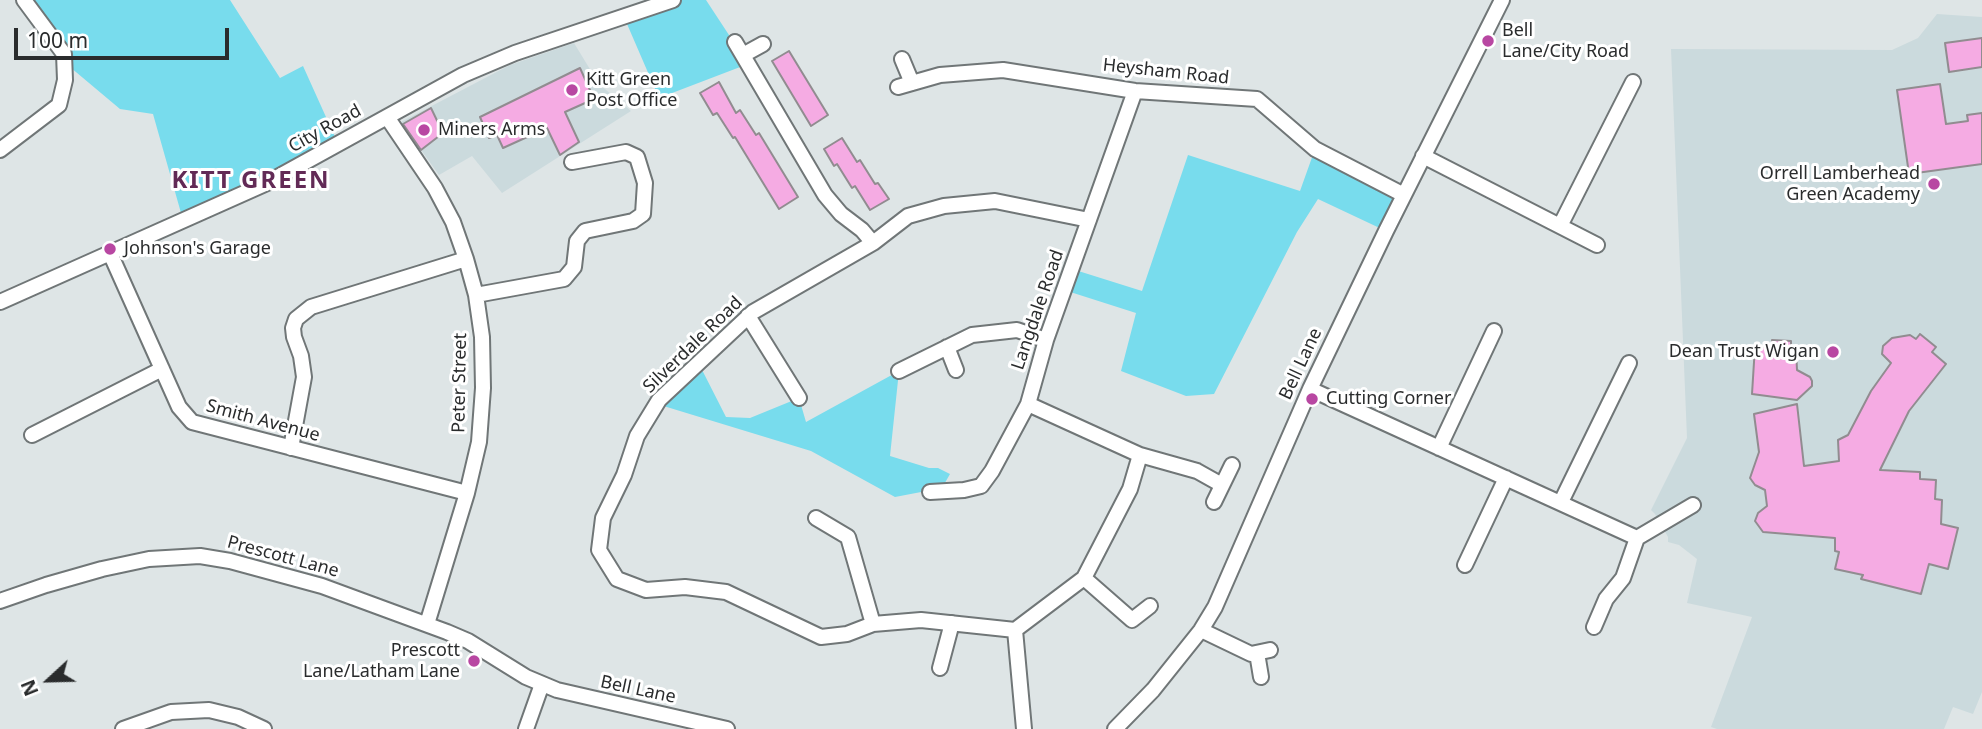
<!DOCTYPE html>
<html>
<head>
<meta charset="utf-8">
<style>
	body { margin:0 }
	#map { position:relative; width:1982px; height:729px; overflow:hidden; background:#dee5e6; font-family:"Noto Sans",sans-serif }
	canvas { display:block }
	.north { position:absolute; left:14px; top:645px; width:70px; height:70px; -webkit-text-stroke:5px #fff; paint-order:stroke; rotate:248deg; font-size:19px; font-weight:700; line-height:28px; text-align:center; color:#2a2c2d }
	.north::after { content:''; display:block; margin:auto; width:24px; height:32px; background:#2a2c2d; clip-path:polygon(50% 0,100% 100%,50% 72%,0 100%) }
	.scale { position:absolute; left:14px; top:28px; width:215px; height:32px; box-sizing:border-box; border:4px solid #2a2c2d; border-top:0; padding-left:9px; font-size:21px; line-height:24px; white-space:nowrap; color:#2a2c2d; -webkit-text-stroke:5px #fff; paint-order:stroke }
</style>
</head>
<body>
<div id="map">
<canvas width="1982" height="729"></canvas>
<div class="north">N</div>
<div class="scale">100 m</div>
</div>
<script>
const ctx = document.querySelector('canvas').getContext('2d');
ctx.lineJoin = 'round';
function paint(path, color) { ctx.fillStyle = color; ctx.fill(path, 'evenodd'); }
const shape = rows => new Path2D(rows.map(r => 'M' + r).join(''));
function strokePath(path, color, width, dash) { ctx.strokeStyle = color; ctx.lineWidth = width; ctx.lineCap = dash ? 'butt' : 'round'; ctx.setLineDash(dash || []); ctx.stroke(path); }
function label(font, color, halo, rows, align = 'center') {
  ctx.font = font + ' "Noto Sans",sans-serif'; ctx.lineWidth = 6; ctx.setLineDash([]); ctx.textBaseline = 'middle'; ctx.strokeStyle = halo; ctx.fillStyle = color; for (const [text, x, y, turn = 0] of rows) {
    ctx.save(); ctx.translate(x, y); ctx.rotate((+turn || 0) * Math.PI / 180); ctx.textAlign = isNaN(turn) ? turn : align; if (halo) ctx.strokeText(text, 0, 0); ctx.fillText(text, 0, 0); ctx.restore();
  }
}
const built = shape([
	[1937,14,1982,17,1982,692,1973,714,1953,707,1944,729,1717,729,1711,727,1752,617,1687,603,1697,559,1679,545,1668,542,1668,537,1655,514,1651,510,1687,438,1671,49,1892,50,1918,38],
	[574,43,599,84,631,111,502,193,472,156,439,175,401,122,510,65]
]);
const green = shape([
	[18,0,230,0,280,78,303,66,335,137,326,151,183,220,153,114,120,109,64,62],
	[673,0,706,0,748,64,659,98,624,17],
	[1315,149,1404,195,1386,231,1318,199,1297,232,1214,394,1186,396,1121,371,1136,313,1064,290,1072,269,1142,291,1188,155,1300,191],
	[698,362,726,417,750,418,799,398,806,422,899,371,890,456,929,468,938,468,950,474,942,488,895,497,811,451,657,404]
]);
const building = shape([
	[1982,38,1982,67,1949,72,1945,43,1982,38],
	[789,51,828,115,811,126,772,61,789,51],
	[580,68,594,99,565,112,579,142,560,155,547,128,503,148,497,135,489,138,480,117,580,68],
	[719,82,736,113,740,110,756,135,759,133,798,197,779,209,735,137,733,138,717,113,713,115,700,93,719,82],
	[1940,84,1946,124,1968,121,1967,115,1982,113,1982,164,1909,174,1897,90,1940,84],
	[431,108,443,133,421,150,403,124,431,108],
	[842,138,857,162,860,160,875,184,878,183,889,199,870,210,855,186,852,188,837,164,834,166,824,149,842,138],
	[1920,334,1936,347,1932,352,1946,364,1909,411,1880,470,1920,472,1920,479,1936,480,1935,499,1942,500,1941,524,1958,528,1948,569,1929,564,1921,594,1861,579,1863,575,1835,569,1839,552,1835,551,1835,538,1763,532,1755,521,1758,513,1767,506,1765,490,1755,485,1750,478,1759,452,1754,414,1797,404,1804,466,1839,461,1838,440,1848,435,1871,391,1891,363,1882,354,1883,346,1892,338,1910,335,1916,339,1920,334],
	[1772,340,1791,341,1791,348,1796,347,1797,370,1810,377,1812,381,1812,386,1797,400,1752,394,1755,346,1772,347,1772,340]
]);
const minor = shape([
	[735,42,825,195,841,214,862,230,873,243],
	[743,55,763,44],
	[902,59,912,83],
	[898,87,940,75,1003,70,1135,91,1257,99,1315,149,1404,195],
	[387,117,435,188,453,222,466,259,476,295,482,337,483,388,479,442,467,493,427,624],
	[0,150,59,105,65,80,64,54,24,0],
	[1423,156,1597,245],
	[1089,220,995,201,944,206,908,216,873,243,753,312,659,400,637,436,624,475,603,518,599,550,617,579,646,590,685,587,726,592,821,637,847,634,873,624,921,620,1015,630,1084,578,1130,489,1140,455],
	[1560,226,1633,82],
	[110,253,179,407,192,422,467,493],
	[476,295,564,279,574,267,577,241,585,231,633,221,643,214,645,183,637,157,626,152,572,162],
	[0,302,267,183,463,75,515,53,673,0],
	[748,316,799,398],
	[947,347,956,370],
	[899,371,972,335,1017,330,1046,340],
	[1310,389,1637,538,1693,505],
	[1028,404,1140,455,1197,471,1222,485],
	[32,435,162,369],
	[291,448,304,377,301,356,294,337,293,328,296,319,311,307,466,259],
	[1439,448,1494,331],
	[930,492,964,490,981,486,992,471,1028,404,1046,340,1135,91],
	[1214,502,1232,465],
	[1561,502,1629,363],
	[816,518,848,537,873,624],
	[1465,565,1506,478],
	[1084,578,1132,620,1150,606],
	[0,601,46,585,102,569,149,559,200,556,230,561,322,586,447,632,468,641,526,677,557,690,727,729],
	[1594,627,1606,599,1623,578,1637,538],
	[1015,630,1024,729],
	[1201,630,1251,654,1270,650],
	[1257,653,1261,677],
	[940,668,952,623],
	[123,729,171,712,209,710,238,717,264,729],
	[526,729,542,684],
	[1115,729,1153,690,1201,630,1215,607,1310,389,1386,231,1502,0]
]);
const markers = [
	[1488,41,7,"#b847a2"],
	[572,90,7,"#b847a2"],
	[424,130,7,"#b847a2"],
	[1934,184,7,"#b847a2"],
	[110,249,7,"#b847a2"],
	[1833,352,7,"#b847a2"],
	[1312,399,7,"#b847a2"],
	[474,661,7,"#b847a2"]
];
const poiNames = [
	["Bell",1502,31],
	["Lane/City Road",1502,52],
	["Kitt Green",586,80],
	["Post Office",586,101],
	["Miners Arms",438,130],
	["Orrell Lamberhead",1920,174,"right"],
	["Green Academy",1920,195,"right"],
	["Johnson's Garage",124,249],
	["Dean Trust Wigan",1819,352,"right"],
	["Cutting Corner",1326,399],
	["Prescott",460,651,"right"],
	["Lane/Latham Lane",460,672,"right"]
];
const streetNames = [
	["Heysham Road",1166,72,6],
	["City Road",325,129,-29],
	["Langdale Road",1038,310,-71],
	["Silverdale Road",693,345,-44],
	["Bell Lane",1301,364,-65],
	["Peter Street",460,383,-89],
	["Smith Avenue",263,421,15],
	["Prescott Lane",283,557,15],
	["Bell Lane",638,690,12]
];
const districtNames = [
	["KITT GREEN",251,181]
];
paint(built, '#cbdadd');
paint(green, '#78dced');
paint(building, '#f5abe3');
strokePath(building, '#918c90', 2);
strokePath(minor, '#707677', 18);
strokePath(minor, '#fff', 14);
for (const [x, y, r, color] of markers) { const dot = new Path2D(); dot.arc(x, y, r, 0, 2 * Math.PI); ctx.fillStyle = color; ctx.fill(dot); strokePath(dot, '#fff', 2.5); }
label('18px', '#2a2c2d', '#fff', poiNames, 'left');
label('18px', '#2a2c2d', '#fff', streetNames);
ctx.letterSpacing = '2px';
label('bold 24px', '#622a56', '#fff', districtNames);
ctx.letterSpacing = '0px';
</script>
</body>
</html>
